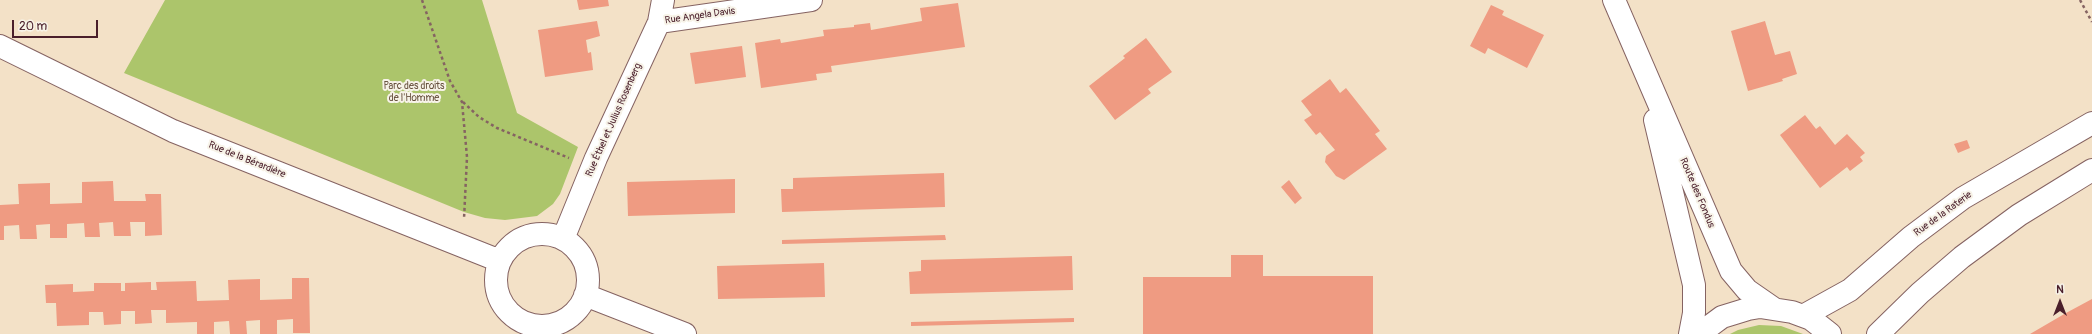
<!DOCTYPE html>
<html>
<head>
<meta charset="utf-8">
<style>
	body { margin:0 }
	#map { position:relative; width:2092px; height:334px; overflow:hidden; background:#f3e1c7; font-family:Pangolin,sans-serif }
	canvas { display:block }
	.north { position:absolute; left:2040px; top:282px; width:40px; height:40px; -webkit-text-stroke:3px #f7f3e8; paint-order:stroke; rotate:0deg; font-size:11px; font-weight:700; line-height:16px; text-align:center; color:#4a1f2b }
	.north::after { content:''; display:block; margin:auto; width:14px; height:18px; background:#4a1f2b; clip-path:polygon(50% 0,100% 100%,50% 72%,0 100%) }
	.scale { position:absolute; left:12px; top:20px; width:86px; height:18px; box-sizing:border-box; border:2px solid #4a1f2b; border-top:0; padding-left:5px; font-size:12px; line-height:14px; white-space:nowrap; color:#4a1f2b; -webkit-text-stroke:3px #f7f3e8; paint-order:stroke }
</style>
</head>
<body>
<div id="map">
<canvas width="2092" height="334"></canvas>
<div class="north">N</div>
<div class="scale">20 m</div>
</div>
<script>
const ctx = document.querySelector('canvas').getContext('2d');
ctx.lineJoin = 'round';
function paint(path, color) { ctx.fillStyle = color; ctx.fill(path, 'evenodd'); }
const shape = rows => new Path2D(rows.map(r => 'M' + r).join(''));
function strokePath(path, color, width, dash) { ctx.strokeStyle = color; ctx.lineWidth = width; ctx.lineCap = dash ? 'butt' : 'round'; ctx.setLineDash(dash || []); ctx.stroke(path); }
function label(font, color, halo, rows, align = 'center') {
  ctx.font = font + ' Pangolin,sans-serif'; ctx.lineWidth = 4; ctx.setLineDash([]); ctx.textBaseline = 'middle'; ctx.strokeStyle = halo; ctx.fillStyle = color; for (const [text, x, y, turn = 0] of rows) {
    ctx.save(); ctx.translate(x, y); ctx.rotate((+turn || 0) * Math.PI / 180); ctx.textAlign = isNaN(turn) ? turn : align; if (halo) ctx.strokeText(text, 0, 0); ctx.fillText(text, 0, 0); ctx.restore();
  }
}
const green = shape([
	[165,0,482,0,517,113,578,147,560,194,553,204,537,216,505,220,485,218,464,212,124,73],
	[1759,325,1781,326,1803,334,1730,334,1738,330]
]);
const building = shape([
	[577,0,608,0,609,6,579,10],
	[958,3,965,47,831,66,832,72,816,74,817,80,761,88,755,43,780,39,781,43,824,36,823,30,854,27,854,25,870,23,871,30,922,21,920,8],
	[1491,5,1504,11,1502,15,1544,35,1527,68,1488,48,1485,54,1470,46],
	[597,21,600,36,586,40,588,53,591,52,593,70,545,77,538,30],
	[1765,21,1775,55,1790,51,1797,74,1782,79,1783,81,1748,91,1731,31],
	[1146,38,1172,72,1148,89,1151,93,1115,120,1089,86,1125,58,1123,56],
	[742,46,746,77,695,84,690,53],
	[1330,79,1340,93,1346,88,1380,131,1375,134,1387,149,1344,180,1336,176,1325,162,1326,156,1335,150,1320,132,1316,135,1304,120,1312,115,1301,101],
	[1805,115,1816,129,1820,126,1835,145,1847,134,1865,153,1860,157,1863,161,1850,171,1847,167,1820,188,1780,135],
	[1967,140,1970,148,1958,153,1954,144],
	[944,173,945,207,782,212,781,189,793,189,793,178],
	[735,179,735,213,628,216,627,182],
	[1289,180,1302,198,1295,204,1281,187],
	[113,181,114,201,146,201,145,194,161,194,162,235,145,236,145,222,130,222,131,236,114,236,113,222,99,223,100,237,85,237,84,223,67,224,67,238,50,238,50,224,36,225,37,239,20,239,19,225,4,226,4,240,0,240,0,205,19,204,18,184,50,183,50,204,82,203,82,182],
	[945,235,946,240,782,244,782,240],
	[1231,255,1263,255,1263,276,1373,276,1373,334,1143,334,1143,277,1231,277],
	[1072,256,1073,290,910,294,909,272,921,271,921,260],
	[824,263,825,297,718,299,717,266],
	[292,278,309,278,310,333,293,333,293,319,277,320,277,334,260,334,260,320,246,321,247,334,230,334,229,321,214,322,214,334,197,334,197,322,166,323,166,310,151,310,152,323,135,324,135,311,121,311,121,324,104,325,103,312,89,312,89,325,57,326,56,303,46,303,45,285,73,284,73,292,94,291,94,283,121,283,121,291,125,291,125,283,151,282,151,290,157,290,156,282,196,281,197,301,229,300,228,280,260,279,260,300,292,299],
	[2092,299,2092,334,2030,334,2066,313],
	[1074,318,1074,322,911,326,911,322]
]);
const path = shape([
	[422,0,450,81,462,102,467,157,464,219],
	[2080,0,2092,22],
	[463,102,479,117,497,128,569,158]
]);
const minor = shape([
	[1614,0,1731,271,1747,290,1773,308],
	[659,22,811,0],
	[0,46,173,131,500,261],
	[1655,120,1694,285,1694,313,1690,334],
	'496 280a46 46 0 1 1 92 0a46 46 0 1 1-92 0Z',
	[563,239,596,158,659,22,663,0],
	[585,295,685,334],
	[1803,316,1850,290,1911,237,1963,198,2092,123],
	[1699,334,1722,317,1748,309,1760,307,1792,312,1811,319,1830,334],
	[1878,334,1920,293,1962,257,2019,215,2092,170]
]);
const streetNames = [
	["Rue Angela Davis",700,16,-8],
	["Rue Éthel et Julius Rosenberg",614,120,-66],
	["Rue de la Bérardière",247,160,22],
	["Route des Fondus",1697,193,67],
	["Rue de la Raterie",1943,214,-36]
];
const parkNames = [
	["Parc des droits",414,86],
	["de l'Homme",414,98]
];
paint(green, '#acc56b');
paint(building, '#ef9b82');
strokePath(minor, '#856362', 24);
strokePath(path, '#856362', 2.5, [3, 3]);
strokePath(minor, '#fff', 22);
label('10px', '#4a1f2b', '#f7f3e8', streetNames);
label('10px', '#67513e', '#f7f3e8', parkNames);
</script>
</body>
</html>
